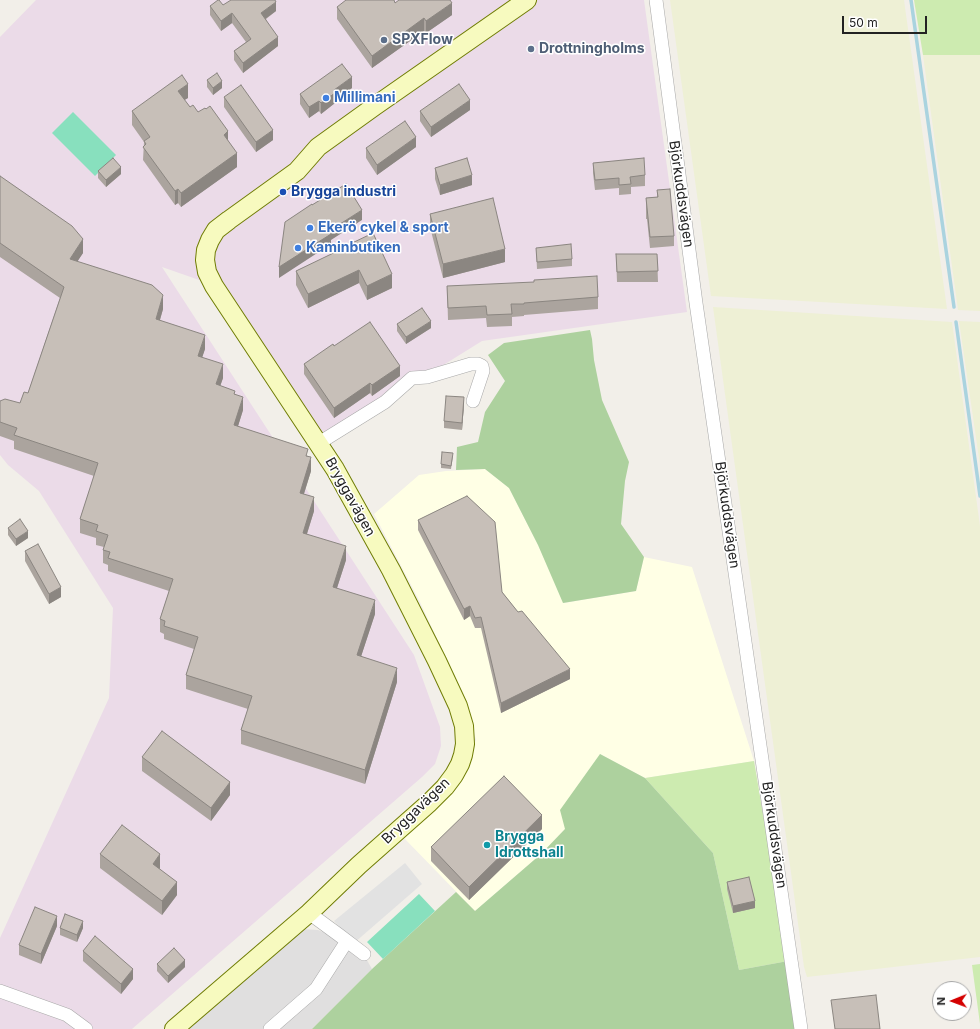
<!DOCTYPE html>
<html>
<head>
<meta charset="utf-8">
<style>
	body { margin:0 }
	#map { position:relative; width:980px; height:1029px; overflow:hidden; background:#f2efe9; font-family:Inter,sans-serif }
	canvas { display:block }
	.north { position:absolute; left:932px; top:981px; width:40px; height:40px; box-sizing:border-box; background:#fff; border:1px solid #a7a7a7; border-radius:50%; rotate:269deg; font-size:11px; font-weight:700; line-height:16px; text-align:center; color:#222 }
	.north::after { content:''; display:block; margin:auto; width:14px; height:18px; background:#d40000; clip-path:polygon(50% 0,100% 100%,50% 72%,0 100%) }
	.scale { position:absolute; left:842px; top:16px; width:85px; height:18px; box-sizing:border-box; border:2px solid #222; border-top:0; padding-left:5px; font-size:12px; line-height:14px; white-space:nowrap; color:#222; -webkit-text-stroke:3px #fff; paint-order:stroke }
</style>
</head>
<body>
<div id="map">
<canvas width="980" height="1029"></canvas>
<div class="north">N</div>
<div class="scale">50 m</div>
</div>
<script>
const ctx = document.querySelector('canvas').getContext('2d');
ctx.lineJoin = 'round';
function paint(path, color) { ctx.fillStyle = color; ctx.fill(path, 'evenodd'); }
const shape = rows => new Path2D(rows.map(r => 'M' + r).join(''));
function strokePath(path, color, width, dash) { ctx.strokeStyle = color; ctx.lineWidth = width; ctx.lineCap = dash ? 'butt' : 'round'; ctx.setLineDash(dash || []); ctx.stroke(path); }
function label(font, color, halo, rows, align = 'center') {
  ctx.font = font + ' Inter,sans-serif'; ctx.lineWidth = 3; ctx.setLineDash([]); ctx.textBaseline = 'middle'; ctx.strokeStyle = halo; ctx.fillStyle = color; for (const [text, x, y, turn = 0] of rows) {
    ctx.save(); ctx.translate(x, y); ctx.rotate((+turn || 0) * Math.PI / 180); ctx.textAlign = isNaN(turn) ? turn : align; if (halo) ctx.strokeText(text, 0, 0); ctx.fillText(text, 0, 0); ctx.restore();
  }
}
const residential = shape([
	[301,929,318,930,335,937,364,955,372,969,312,1029,188,1029]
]);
const industrial = shape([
	[36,0,644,0,687,312,482,341,326,438,225,289,162,267,414,655,440,727,441,746,435,764,422,777,132,1029,0,1029,0,938,109,698,113,608,39,491,8,465,0,455,0,37]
]);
const education = shape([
	[485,469,509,488,538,545,564,603,636,591,644,557,692,567,754,761,645,778,600,754,565,829,541,854,475,911,404,838,455,788,476,740,464,697,420,602,374,514,419,475,446,471]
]);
const farmland = shape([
	[670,0,904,0,947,309,711,296],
	[923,55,980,55,980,311,958,310],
	[713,307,952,322,980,526,980,957,807,977,804,967],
	[959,321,980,322,980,465]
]);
const grass = shape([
	[914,0,980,0,980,55,923,55],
	[754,761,788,961,739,970,713,853,645,778],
	[980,964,980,1024,972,965]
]);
const forest = shape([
	[590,330,592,339,594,360,602,400,629,462,625,481,621,524,644,557,636,591,563,603,538,545,509,488,485,469,456,470,457,447,478,442,485,412,505,381,488,355,504,343],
	[600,754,645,778,713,853,739,970,788,961,796,1029,312,1029,372,969,456,892,475,911,541,854,565,829,560,810]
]);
const pitch = shape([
	[73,112,116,155,95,176,52,133],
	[419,894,435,911,383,959,367,942]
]);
const parking = shape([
	[405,863,422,884,354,943,334,921]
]);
const stream = shape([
	[911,0,954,307],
	[956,322,980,496]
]);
const street = shape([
	[656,0,696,303,801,1029],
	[319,443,385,402,412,378,427,377,471,364,478,364,482,366,483,371,473,401],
	[309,913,339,935,364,954],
	[0,991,67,1015,86,1029],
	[270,1029,316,989,347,941]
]);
const secondary = shape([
	[174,1029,309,913,359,865,429,803,445,787,454,775,460,764,463,755,465,744,464,726,458,706,437,661,391,570,335,469,214,286,207,272,205,260,206,250,210,240,216,230,229,220,297,171,318,147,375,106,527,0]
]);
const wall = shape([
	[395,3,452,15,426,33,424,31,372,68,337,19,337,7],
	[223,5,276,11,266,19,278,46,243,73,234,60,234,51,246,42,232,23,221,31,210,15,210,6],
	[207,80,222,88,213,95,207,87],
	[352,88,335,99,335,103,321,114,319,111,309,118,300,104,300,94],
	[224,97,273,140,256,152,224,107],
	[188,98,184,100,190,107,198,112,228,140,237,167,181,207,178,203,175,205,143,160,144,142,132,125,132,111],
	[470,110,431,137,420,121,420,111],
	[416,147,377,175,366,158,366,148],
	[593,163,645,175,645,186,631,187,631,194,619,195,619,188,595,190,593,173],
	[435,168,472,185,440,195,435,179],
	[98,171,121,174,106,187,98,178],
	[0,176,83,253,77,261,163,309,160,320,205,349,202,357,223,378,220,386,235,394,243,410,238,426,308,456,311,471,304,494,314,511,307,534,346,560,337,588,375,614,361,656,397,682,365,784,241,744,241,730,248,709,186,689,186,675,194,649,164,639,164,634,160,632,160,619,169,591,108,571,108,565,103,563,103,550,104,547,96,545,96,538,80,533,80,519,94,476,14,449,14,441,0,436,0,401,20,403,28,393,60,298,0,257],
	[657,190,674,236,674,246,650,248,647,219,646,219,646,198,657,197],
	[430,214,505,262,443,278,430,227],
	[348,245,392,288,367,300,359,283,308,308,296,285,296,271,348,247],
	[536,248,572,259,572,266,537,269],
	[616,254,657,254,658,282,617,282],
	[447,286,598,297,598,309,524,315,524,316,512,317,512,326,487,327,486,318,448,320],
	[397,324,431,328,406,344,397,331],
	[334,346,400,376,372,396,370,393,334,418,304,374,304,364],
	[464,404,462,430,444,428,444,421],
	[453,456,451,469,441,468,441,464],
	[418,520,502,592,570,679,501,713,481,628,475,628,470,616,464,620,418,530],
	[8,528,28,538,16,546,8,535],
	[25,551,61,597,49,604,25,561],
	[142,757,230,795,211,821,142,771],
	[542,829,469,900,431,861,431,847],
	[100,854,160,868,160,869,177,895,162,915,100,868],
	[727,882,755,908,733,913,727,889],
	[57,926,41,964,19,955,19,945],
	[60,928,83,928,77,942,60,935],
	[83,951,133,979,121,994,83,961],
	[157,964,185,967,168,983,157,971]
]);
const shadedWall = shape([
	[276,2,276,11,261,22,261,13],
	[452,3,452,15,426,33,426,21],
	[232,13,232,23,221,31,221,21],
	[424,18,424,31,372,68,372,56],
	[278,37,278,46,243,73,243,63],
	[352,77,352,88,335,99,335,103,321,114,321,103,334,90],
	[222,81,222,88,213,95,213,88],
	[188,84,188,98,178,104,178,91],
	[470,100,470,110,431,137,431,127],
	[319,101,319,111,309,118,309,107],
	[273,130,273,140,256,152,256,142],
	[228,131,228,145,224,135],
	[416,137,416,147,377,175,377,165],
	[237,153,237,167,181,207,181,193],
	[121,167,121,174,106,187,106,180],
	[472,175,472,185,440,195,440,185],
	[178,189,178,203,175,205,175,191],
	[362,210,362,220,331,240,331,244,279,278,279,267,329,231],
	[83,239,83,253,70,273,70,259],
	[505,249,505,262,443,278,443,264],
	[359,270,359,283,308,308,308,294],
	[392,274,392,288,367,300,367,286],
	[163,295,163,309,156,333,156,319],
	[431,321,431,328,406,344,406,337],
	[205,335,205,349,198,370,198,356],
	[223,364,223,378,216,398,216,384],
	[400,366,400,376,372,396,372,385],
	[370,383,370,393,334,418,334,408],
	[243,397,243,410,234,439,234,425],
	[464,397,464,404,462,430,462,423],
	[311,457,311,471,300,506,300,493],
	[314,497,314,511,303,546,303,533],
	[28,531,28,538,16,546,16,539],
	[346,546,346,560,333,600,333,587],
	[61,587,61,597,49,604,49,594],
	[375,600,375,614,357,669,357,655],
	[470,606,470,616,464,620,464,609],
	[397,668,397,682,365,784,365,770],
	[570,669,570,679,501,713,501,703],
	[230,782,230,795,211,821,211,808],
	[542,815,542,829,469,900,469,887],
	[160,854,160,868,153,877,153,864],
	[177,882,177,895,162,915,162,901],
	[755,901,755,908,733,913,733,906],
	[57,916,57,926,41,964,41,954],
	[83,921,83,928,77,942,77,935],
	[185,960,185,967,168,983,168,976],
	[133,969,133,979,121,994,121,984]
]);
const building = shape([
	[218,0,219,0,223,5,231,0,275,0,276,2,261,13,278,37,243,63,234,51,251,39,232,13,221,21,210,6,218,0],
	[346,0,394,0,395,3,399,0,450,0,452,3,426,21,424,18,372,56,337,7,346,0],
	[342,64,352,77,334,90,335,93,321,103,319,101,309,107,300,94,342,64],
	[217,73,222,81,213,88,207,80,217,73],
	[182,75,188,84,178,91,190,107,193,105,198,112,205,108,206,109,210,106,228,131,224,135,237,153,181,193,178,189,175,191,143,147,146,144,144,141,150,137,132,111,182,75],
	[459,84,470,100,431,127,420,111,459,84],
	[241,85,273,130,256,142,224,97,241,85],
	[405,121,416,137,377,165,366,148,405,121],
	[113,158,121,167,106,180,98,171,113,158],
	[467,158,472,175,440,185,435,168,467,158],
	[644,158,645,175,630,177,631,184,619,185,619,178,595,180,593,163,644,158],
	[0,176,72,226,83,239,70,259,152,285,163,295,156,319,205,335,198,356,223,364,216,384,235,391,234,394,243,397,234,425,308,449,306,456,311,457,300,493,314,497,303,533,346,546,333,587,375,600,357,655,397,668,365,770,241,730,252,696,186,675,198,637,164,626,165,621,160,619,173,579,108,558,110,552,103,550,108,535,96,531,98,525,80,519,98,463,14,435,17,428,0,422,0,401,5,399,20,403,24,392,28,393,64,287,0,243,0,176],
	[346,184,362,210,329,231,331,234,279,267,285,222,312,204,312,205,346,184],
	[670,189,674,236,650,237,646,198,658,197,657,190,670,189],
	[493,198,505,249,443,264,430,214,493,198],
	[373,233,392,274,367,286,359,270,308,294,296,271,348,246,348,245,373,233],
	[571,244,572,259,537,262,536,248,571,244],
	[616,254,657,254,658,271,617,272,616,254],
	[597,276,598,297,524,303,524,304,511,304,512,314,487,315,486,306,448,308,447,286,534,282,534,280,597,276],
	[422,308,431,321,406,337,397,324,422,308],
	[370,322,400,366,372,385,370,383,334,408,304,364,333,344,334,346,370,322],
	[446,396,464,397,462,423,444,421,446,396],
	[442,452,453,453,451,466,441,464,442,452],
	[467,496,495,522,502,592,518,612,522,611,570,669,501,703,481,617,475,618,470,606,464,609,418,520,467,496],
	[20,519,28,531,16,539,8,528,20,519],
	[38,544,61,587,49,594,25,551,38,544],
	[162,731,230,782,211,808,142,757,162,731],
	[504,776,542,815,469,887,431,847,504,776],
	[122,825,160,854,153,864,177,882,162,901,100,854,122,825],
	[749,877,755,901,733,906,727,882,749,877],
	[35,907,57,916,41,954,19,945,35,907],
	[65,914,83,921,77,935,60,928,65,914],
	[95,936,133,969,121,984,83,951,95,936],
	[174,948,185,960,168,976,157,964,174,948],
	[876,995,880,1029,835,1029,831,1000,876,995]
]);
const markers = [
	[384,40,4,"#5c6f8a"],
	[531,49,4,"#5c6f8a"],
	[326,98,4,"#3f7fe0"],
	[283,192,4,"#1a4fb4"],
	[310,228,4,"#3f7fe0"],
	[298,248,4,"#3f7fe0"],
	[487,845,4,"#0f9aa8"]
];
const serviceNames = [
	["SPXFlow",392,40],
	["Drottningholms",539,49]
];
const shopNames = [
	["Millimani",334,98],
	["Ekerö cykel & sport",318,228],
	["Kaminbutiken",306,248]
];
const transitNames = [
	["Brygga industri",291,192]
];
const streetNames = [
	["Björkuddsvägen",681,194,82],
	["Bryggavägen",350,497,61],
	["Björkuddsvägen",727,515,82],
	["Bryggavägen",416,811,-44],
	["Björkuddsvägen",774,835,82]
];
const cultureNames = [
	["Brygga",495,837],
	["Idrottshall",495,853]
];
paint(residential, '#e0dfdf');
paint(industrial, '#ebdbe8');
paint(education, '#ffffe5');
paint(farmland, '#eef0d5');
paint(grass, '#cdebb0');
paint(forest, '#add19e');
paint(pitch, '#88e0be');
paint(parking, '#e2e2e2');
strokePath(stream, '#aad3df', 3.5);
strokePath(street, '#a9a9a9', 14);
strokePath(secondary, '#707d05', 20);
strokePath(street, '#fff', 13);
strokePath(secondary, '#f7fabf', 18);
paint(wall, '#aba49e');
paint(shadedWall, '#8b8681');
paint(building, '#c7bfb8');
strokePath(building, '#8b8681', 1);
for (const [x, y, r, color] of markers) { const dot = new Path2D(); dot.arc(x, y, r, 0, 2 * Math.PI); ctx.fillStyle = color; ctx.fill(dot); strokePath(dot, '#fff', 1.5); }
label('bold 14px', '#4e5e75', '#fff', serviceNames, 'left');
label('bold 14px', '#366cbe', '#fff', shopNames, 'left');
label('bold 14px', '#164399', '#fff', transitNames, 'left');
label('14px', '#222', '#fff', streetNames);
label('bold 14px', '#0d838f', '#fff', cultureNames, 'left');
</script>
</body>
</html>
